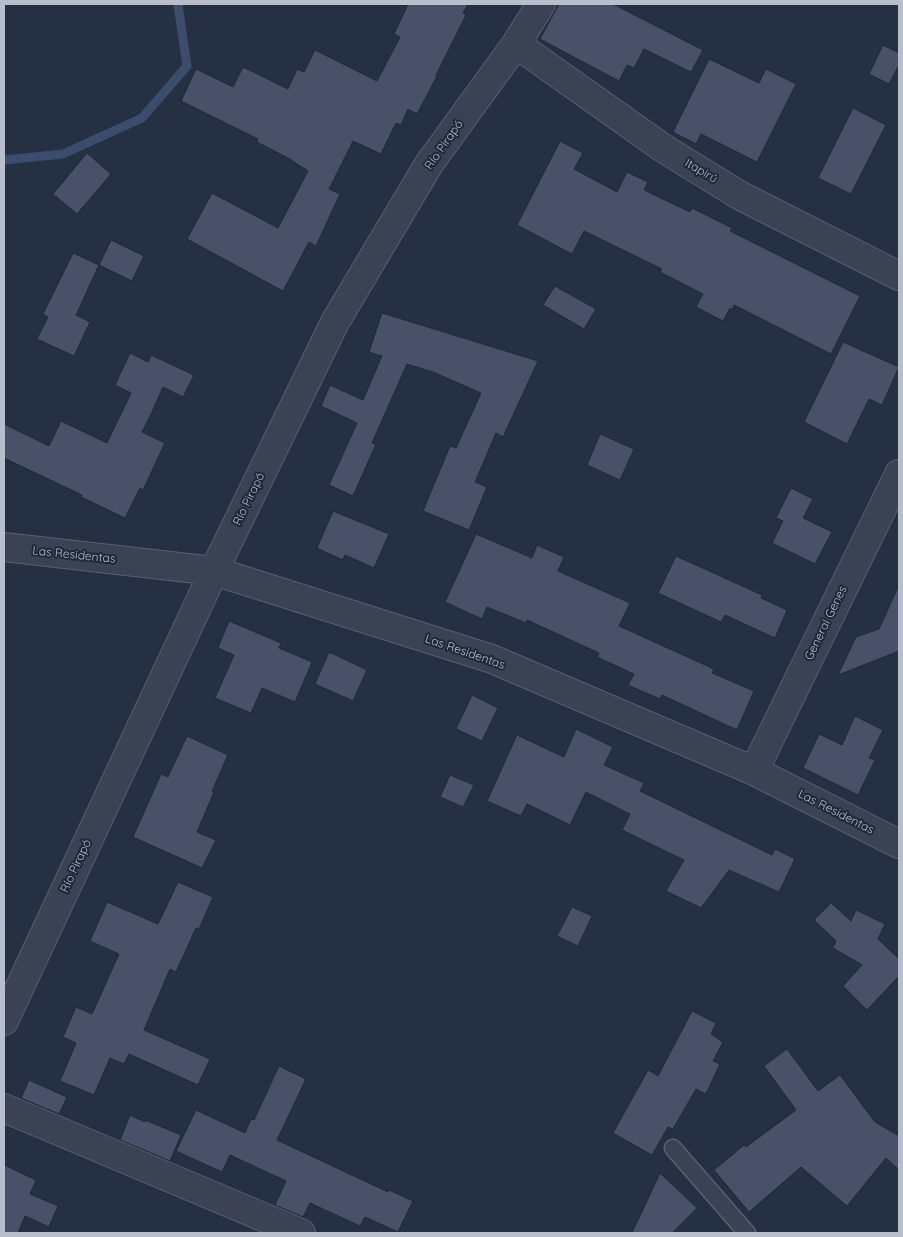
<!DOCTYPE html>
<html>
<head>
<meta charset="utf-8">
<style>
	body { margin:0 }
	#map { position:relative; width:903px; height:1237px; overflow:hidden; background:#263043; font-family:Quicksand,sans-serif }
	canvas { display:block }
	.frame { position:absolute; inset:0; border:5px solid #b8becc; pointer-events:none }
</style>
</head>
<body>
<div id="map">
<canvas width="903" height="1237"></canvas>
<div class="frame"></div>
</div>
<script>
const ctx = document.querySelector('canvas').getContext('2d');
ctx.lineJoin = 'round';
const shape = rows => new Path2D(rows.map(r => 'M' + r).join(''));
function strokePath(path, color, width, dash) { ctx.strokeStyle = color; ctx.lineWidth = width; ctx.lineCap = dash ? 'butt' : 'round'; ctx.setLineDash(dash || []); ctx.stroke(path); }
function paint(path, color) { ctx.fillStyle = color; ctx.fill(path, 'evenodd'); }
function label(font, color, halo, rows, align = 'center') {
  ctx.font = font + ' Quicksand,sans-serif'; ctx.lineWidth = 4; ctx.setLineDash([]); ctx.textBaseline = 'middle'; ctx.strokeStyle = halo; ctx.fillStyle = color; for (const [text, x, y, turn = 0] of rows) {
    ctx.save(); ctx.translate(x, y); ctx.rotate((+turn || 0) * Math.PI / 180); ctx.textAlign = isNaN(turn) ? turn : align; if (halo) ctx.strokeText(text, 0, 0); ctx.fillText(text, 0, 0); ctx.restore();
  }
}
const stream = shape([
	[4,160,63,154,142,118,187,66,178,5,179,4]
]);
const building = shape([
	[408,4,468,4,463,13,466,15,436,75,437,76,417,114,408,109,401,125,396,123,381,154,353,141,329,189,340,194,316,246,309,242,283,291,187,239,212,193,278,228,308,171,288,158,257,142,258,139,181,101,196,69,233,87,243,67,288,89,297,69,304,72,315,50,377,81,400,37,394,34,408,4],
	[559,4,613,4,703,50,691,72,644,49,634,68,627,65,619,81,540,39,559,4],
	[883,45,899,53,899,65,889,84,869,74,883,45],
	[709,59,759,83,766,69,796,84,757,162,701,134,696,144,673,132,709,59],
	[853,108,886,125,851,194,818,178,853,108],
	[560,141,583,153,574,169,617,192,627,172,648,182,644,190,690,212,692,208,732,228,730,231,860,296,831,354,734,305,732,310,730,308,723,321,696,307,703,294,660,272,662,269,584,231,572,254,517,225,560,141],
	[87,153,111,174,77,214,53,194,87,153],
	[111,240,144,256,132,281,99,265,111,240],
	[73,253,99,265,76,315,90,322,74,356,37,339,48,317,43,314,73,253],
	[555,286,596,309,584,329,543,305,555,286],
	[382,313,538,361,503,437,496,433,475,482,487,487,469,530,423,511,450,446,456,448,481,393,433,372,407,364,372,443,376,444,353,496,329,485,357,423,321,406,330,385,363,400,382,356,369,352,382,313],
	[843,342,899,367,882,405,869,399,847,444,804,422,843,342],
	[130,353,148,362,151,355,194,375,183,397,163,387,152,412,142,432,165,443,143,490,140,488,125,518,81,497,82,495,4,458,4,424,49,446,61,421,107,443,131,393,115,385,130,353],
	[600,434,634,449,620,480,587,465,600,434],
	[791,488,813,499,803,518,832,532,815,564,772,543,783,521,776,518,791,488],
	[333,511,389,534,374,568,345,555,343,560,317,548,333,511],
	[476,534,532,558,537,545,564,557,558,571,630,603,619,626,714,669,712,673,754,691,737,730,662,695,660,699,628,685,634,674,597,657,599,653,527,620,526,623,487,607,482,619,445,602,476,534],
	[676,556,762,595,761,598,787,610,775,638,725,615,721,622,658,593,676,556],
	[899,585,899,651,838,675,856,637,879,629,899,585],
	[229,621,281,643,279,648,312,662,295,702,262,688,251,713,215,698,234,655,218,648,229,621],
	[329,652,367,670,353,701,315,684,329,652],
	[472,695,498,708,482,741,456,729,472,695],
	[855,716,883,730,869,758,875,760,858,795,803,768,819,734,842,745,855,716],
	[576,729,613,747,604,765,644,783,640,791,772,855,775,849,795,859,779,892,729,870,701,908,666,891,684,860,622,830,630,814,586,792,570,825,527,804,521,816,487,801,517,735,564,757,576,729],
	[187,736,228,755,212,791,214,792,197,832,216,840,202,868,133,837,161,774,168,777,187,736],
	[450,775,474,785,463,807,440,797,450,775],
	[178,882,213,897,199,929,196,928,176,972,170,969,144,1030,210,1059,198,1085,129,1054,124,1064,110,1058,94,1095,60,1081,76,1043,63,1037,76,1007,92,1014,119,954,90,941,107,902,158,924,178,882],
	[831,903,851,921,856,910,885,924,878,939,899,959,899,976,867,1010,843,986,862,965,833,948,836,941,814,920,831,903],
	[572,907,592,916,578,946,557,936,572,907],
	[692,1011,716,1023,711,1034,723,1042,713,1061,720,1064,706,1094,696,1089,673,1129,668,1127,652,1155,613,1133,648,1070,658,1076,692,1011],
	[787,1049,818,1091,840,1075,875,1122,899,1136,899,1170,886,1158,847,1206,801,1167,749,1212,714,1170,744,1145,746,1147,796,1110,764,1066,787,1049],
	[279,1066,306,1079,277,1140,388,1192,389,1190,413,1201,398,1232,365,1217,360,1226,310,1203,303,1217,275,1205,286,1181,230,1155,222,1172,176,1151,196,1110,245,1133,251,1119,254,1120,279,1066],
	[29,1080,67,1097,59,1114,21,1098,29,1080],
	[130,1115,145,1122,145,1120,181,1135,170,1161,120,1140,130,1115],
	[4,1165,36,1180,30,1194,58,1206,49,1227,25,1216,18,1233,4,1233,4,1165],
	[660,1173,697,1208,672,1233,632,1233,660,1173]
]);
const service = shape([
	[673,1148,747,1233]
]);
const minor = shape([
	[516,44,663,148,739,195,899,276],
	[4,547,214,571,492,659,754,771,899,844],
	[754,771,899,474],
	[4,1021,214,571,335,322,429,164,516,44,541,4],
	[4,1108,301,1233]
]);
const streetNames = [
	["Río Pirapó",444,145,-55],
	["Itapirú",701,171,31],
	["Río Pirapó",249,499,-64],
	["Las Residentas",74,555,6],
	["General Genes",826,623,-64],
	["Las Residentas",465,652,19],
	["Las Residentas",836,812,27],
	["Río Pirapó",76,866,-65]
];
strokePath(stream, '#3b4c6c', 9);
paint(building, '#485167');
strokePath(building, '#21293a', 1);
strokePath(service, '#596070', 19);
strokePath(minor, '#596070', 30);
strokePath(service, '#3a4253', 16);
strokePath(minor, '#3a4253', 28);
label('12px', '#b8becc', '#1f2738', streetNames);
</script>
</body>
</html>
